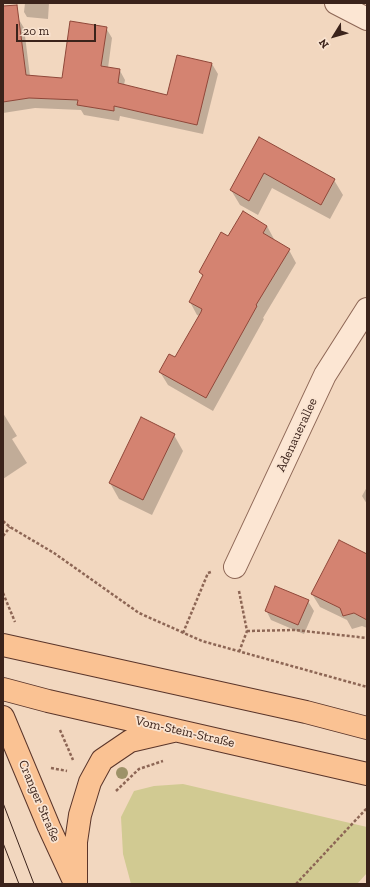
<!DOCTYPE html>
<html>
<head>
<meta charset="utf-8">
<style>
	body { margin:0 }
	#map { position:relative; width:370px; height:887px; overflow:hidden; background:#f2d7bf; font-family:"Zilla Slab",serif }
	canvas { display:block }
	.frame { position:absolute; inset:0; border:4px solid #3b231b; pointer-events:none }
	.north { position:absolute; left:314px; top:16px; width:40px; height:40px; -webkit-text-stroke:3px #f9e3d0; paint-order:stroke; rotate:233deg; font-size:11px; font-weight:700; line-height:16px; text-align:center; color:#3b231b }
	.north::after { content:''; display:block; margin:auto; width:14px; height:18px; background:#3b231b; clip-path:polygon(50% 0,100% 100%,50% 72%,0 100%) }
	.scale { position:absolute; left:16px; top:24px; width:80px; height:18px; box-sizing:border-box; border:2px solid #3b231b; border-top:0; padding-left:5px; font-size:12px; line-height:14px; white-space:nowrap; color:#3b231b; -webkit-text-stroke:3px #f9e3d0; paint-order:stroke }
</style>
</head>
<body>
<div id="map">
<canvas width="370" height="887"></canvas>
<div class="frame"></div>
<div class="north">N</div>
<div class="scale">20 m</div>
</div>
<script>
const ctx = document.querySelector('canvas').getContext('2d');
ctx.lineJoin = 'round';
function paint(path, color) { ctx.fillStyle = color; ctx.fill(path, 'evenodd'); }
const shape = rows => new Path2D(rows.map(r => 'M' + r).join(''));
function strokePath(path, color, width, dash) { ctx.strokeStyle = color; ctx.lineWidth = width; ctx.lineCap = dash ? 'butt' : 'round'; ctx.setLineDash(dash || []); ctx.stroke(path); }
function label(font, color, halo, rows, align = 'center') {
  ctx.font = font + ' "Zilla Slab",serif'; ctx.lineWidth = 3.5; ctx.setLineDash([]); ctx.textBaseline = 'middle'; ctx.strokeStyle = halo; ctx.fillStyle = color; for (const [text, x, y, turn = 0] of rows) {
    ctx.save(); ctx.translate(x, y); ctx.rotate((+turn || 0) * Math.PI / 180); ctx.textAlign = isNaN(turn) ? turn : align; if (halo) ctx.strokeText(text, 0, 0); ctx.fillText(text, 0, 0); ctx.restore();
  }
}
const green = shape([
	[183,784,367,827,367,873,357,884,131,884,123,854,121,817,134,791,154,786]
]);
const shadow = shape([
	[25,3,49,3,48,19,27,17,24,12],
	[18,18,24,28,30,76,63,79,106,28,112,38,108,68,119,69,125,80,124,85,168,96,212,64,218,74,203,134,120,116,119,121,84,115,81,110,35,108,3,113,3,20],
	[260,139,334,180,343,195,330,219,272,188,258,215,240,205,231,190],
	[267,226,274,239,273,241,289,250,296,263,263,318,264,319,213,411,168,385,160,372,176,359,200,316,197,315,190,302,203,277,200,272,229,238],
	[3,413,17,436,12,439,27,463,3,479],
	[174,435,183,451,152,515,119,499,110,483],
	[367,487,367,504,362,496],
	[367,555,367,628,362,626,352,629,347,620,320,607,312,594],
	[308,601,314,611,304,634,271,620,266,610]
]);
const building = shape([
	[17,5,26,75,62,78,70,21,107,27,101,66,120,69,118,83,167,95,177,55,212,63,197,125,114,106,114,111,77,105,78,100,29,98,3,102,3,6,17,5],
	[259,137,335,179,321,205,264,173,249,201,230,190,259,137],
	[243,211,267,226,263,233,290,249,256,305,257,306,206,398,159,372,169,354,175,357,201,312,202,309,189,302,203,275,199,272,221,232,228,236,243,211],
	[141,417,175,434,143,500,109,483,141,417],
	[339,540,367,554,367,620,354,613,343,616,340,608,311,594,339,540],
	[275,586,309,600,298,625,265,611,275,586]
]);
const path = shape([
	[3,521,10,527,54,553,139,613,202,641,367,687],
	[3,536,10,527],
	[239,591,247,631,239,652],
	[3,593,15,622],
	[247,631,295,630,367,638],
	[183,633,208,573,211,572],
	[60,730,73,760],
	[51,768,67,771],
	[116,791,139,769,163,761],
	[296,884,367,808]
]);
const minor = shape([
	[336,3,367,19],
	[235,567,325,375,367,309]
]);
const major = shape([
	[3,645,306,712,367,728],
	[3,689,48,701,367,774],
	[3,717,49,827,73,879],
	[76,884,76,842,80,815,90,782,102,760,130,741,173,731]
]);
const tram = shape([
	[3,803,34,884],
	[3,843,19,884]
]);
const trees = [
	[122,773]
];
const streetNames = [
	["Adenauerallee",297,435,-65],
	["Vom-Stein-Straße",185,732,13],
	["Cranger Straße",39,801,67]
];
paint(green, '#d1ca92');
paint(shadow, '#0003');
paint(building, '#d48371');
strokePath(building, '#8f4739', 1);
strokePath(minor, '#8d6655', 24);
strokePath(major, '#5a352a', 24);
strokePath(path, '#8d6655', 2.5, [3, 2]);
strokePath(minor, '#fce6d3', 22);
strokePath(major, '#fac293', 22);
strokePath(tram, '#3b231b', 1);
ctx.fillStyle = '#9d9268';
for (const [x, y] of trees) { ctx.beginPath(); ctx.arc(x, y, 6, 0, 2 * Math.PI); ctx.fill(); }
label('13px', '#3b231b', '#f9e3d0', streetNames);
</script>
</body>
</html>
